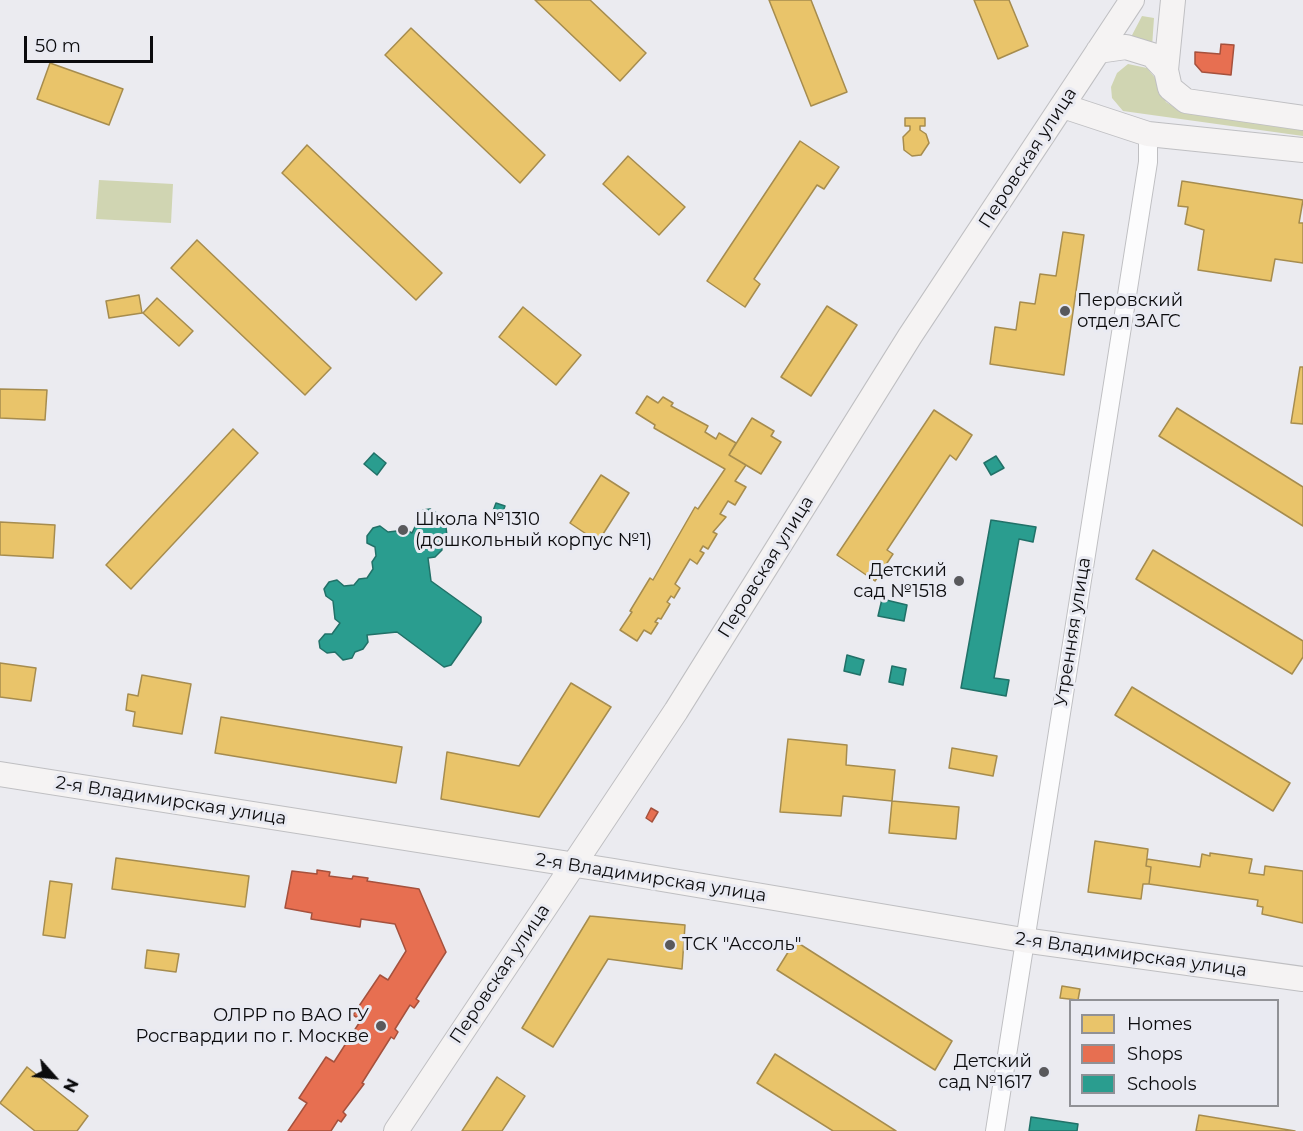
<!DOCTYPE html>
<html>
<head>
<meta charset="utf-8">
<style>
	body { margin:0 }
	#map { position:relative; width:1303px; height:1131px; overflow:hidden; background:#ebebf0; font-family:Montserrat,sans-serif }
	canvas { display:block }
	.legend { position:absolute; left:1069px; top:999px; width:210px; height:108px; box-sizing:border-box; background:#e9eaf2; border:2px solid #909196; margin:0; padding:8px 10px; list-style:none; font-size:18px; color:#0b0b0d }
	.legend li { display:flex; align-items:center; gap:12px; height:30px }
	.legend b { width:30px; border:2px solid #909196 }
	.north { position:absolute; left:24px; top:1047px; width:60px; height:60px; -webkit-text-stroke:4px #e9eaf2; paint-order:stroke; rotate:117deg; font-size:16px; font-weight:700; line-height:24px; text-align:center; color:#0b0b0d }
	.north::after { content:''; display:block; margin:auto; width:21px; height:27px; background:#0b0b0d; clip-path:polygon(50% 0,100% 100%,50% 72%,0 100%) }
	.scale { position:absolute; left:24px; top:36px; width:129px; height:27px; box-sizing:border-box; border:3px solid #0b0b0d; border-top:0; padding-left:8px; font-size:18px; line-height:21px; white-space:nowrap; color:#0b0b0d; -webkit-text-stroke:4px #e9eaf2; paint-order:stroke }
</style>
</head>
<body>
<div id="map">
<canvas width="1303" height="1131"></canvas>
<ul class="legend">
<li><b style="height:16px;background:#e9c46a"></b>Homes</li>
<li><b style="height:16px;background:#e76f51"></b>Shops</li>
<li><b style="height:16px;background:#2a9d8f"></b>Schools</li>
</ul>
<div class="north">N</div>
<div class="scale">50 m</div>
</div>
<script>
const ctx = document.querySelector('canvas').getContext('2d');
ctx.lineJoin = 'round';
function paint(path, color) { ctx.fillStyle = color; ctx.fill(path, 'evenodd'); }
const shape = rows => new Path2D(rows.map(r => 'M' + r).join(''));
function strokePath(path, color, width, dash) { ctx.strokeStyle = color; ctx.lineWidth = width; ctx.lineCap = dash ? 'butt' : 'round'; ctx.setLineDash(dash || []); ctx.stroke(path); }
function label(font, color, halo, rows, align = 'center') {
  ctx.font = font + ' Montserrat,sans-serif'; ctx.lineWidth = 6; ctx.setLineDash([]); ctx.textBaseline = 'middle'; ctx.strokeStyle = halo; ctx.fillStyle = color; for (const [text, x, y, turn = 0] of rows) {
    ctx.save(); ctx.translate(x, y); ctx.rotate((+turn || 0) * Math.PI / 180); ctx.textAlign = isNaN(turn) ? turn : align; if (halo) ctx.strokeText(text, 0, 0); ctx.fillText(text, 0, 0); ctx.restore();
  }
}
const green = shape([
	[1142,16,1154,18,1152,47,1130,39],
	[1128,64,1147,68,1156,79,1166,102,1179,110,1303,127,1303,136,1123,111,1112,98,1111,87,1117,73],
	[99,180,173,184,171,223,96,219]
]);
const homes = shape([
	[535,0,590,0,646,53,620,81,535,0],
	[769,0,811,0,847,92,811,106,769,0],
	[974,0,1009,0,1028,46,998,59,974,0],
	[411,28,545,155,520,183,385,55,411,28],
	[50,63,123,89,109,125,37,99,50,63],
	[905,118,925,118,925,126,920,126,920,130,926,134,929,143,921,155,912,156,904,150,903,137,910,130,910,126,905,126,905,118],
	[800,141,839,167,824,189,817,185,754,279,760,284,745,307,707,281,800,141],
	[307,145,442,273,416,300,282,173,307,145],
	[628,156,685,207,659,235,603,184,628,156],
	[1182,181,1303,200,1299,223,1303,223,1303,263,1275,259,1271,281,1198,270,1204,230,1185,224,1188,207,1178,206,1182,181],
	[1063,232,1084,235,1064,375,990,364,995,327,1016,330,1020,302,1035,304,1040,274,1056,276,1063,232],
	[197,240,331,368,305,395,171,268,197,240],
	[139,295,142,313,109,318,106,301,139,295],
	[157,298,193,331,179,346,143,313,157,298],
	[827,306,857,325,811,396,781,377,827,306],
	[523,307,581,355,556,385,499,337,523,307],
	[1300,367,1303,367,1303,424,1291,423,1300,367],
	[0,389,47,390,45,420,0,418,0,389],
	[647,396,658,403,663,397,673,403,671,406,708,426,705,432,716,439,719,433,736,443,729,455,746,465,735,481,746,487,735,505,728,501,720,514,726,517,713,532,717,534,708,549,703,546,700,551,704,553,697,564,690,559,675,584,680,588,674,598,671,596,667,602,670,604,661,619,658,618,655,622,658,623,651,634,644,630,637,641,620,630,632,612,630,611,650,578,653,580,695,507,698,509,725,469,654,428,655,425,636,413,647,396],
	[1177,408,1303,487,1303,526,1159,436,1177,408],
	[934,410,972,435,956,460,950,455,887,550,893,554,875,581,837,555,934,410],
	[752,418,774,431,771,436,781,442,761,474,729,455,752,418],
	[233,429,258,453,131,589,106,565,233,429],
	[601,475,629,493,598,542,570,523,601,475],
	[0,522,55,525,53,558,0,555,0,522],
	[1153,550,1303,641,1303,657,1292,674,1136,579,1153,550],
	[0,663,36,668,31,701,0,697,0,663],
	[142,675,191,684,182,734,133,726,135,712,126,710,128,694,138,696,142,675],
	[571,683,611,707,539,817,441,799,447,752,519,766,571,683],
	[1132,687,1290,783,1273,811,1115,715,1132,687],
	[221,717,402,747,396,783,215,753,221,717],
	[788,739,847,745,846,765,895,770,892,801,843,796,841,816,780,812,788,739],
	[952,748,997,756,993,776,949,768,952,748],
	[892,801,959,807,956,839,889,833,892,801],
	[1095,841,1148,849,1146,866,1151,867,1149,884,1143,884,1141,899,1088,892,1095,841],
	[1210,853,1252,859,1249,873,1264,875,1265,866,1303,871,1303,923,1262,914,1263,907,1257,906,1258,900,1149,884,1151,867,1146,866,1147,859,1200,867,1202,854,1210,856,1210,853],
	[116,858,249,876,245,907,112,889,116,858],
	[50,881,72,884,65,938,43,935,50,881],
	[590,916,685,925,682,969,608,959,553,1047,522,1028,590,916],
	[795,941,952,1041,935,1070,777,970,795,941],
	[147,950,179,954,176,972,145,968,147,950],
	[1062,986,1080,989,1078,1000,1060,998,1062,986],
	[775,1054,896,1131,833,1131,757,1083,775,1054],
	[27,1067,88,1116,77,1131,35,1131,0,1103,27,1067],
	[497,1077,525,1096,502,1131,462,1131,497,1077],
	[1199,1115,1295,1131,1196,1131,1199,1115]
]);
const shops = shape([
	[1221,44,1234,45,1231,75,1202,72,1195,64,1195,52,1220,54,1221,44],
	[651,808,658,812,652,822,646,818,651,808],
	[317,870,330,872,329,876,352,879,353,876,368,878,367,881,419,889,446,952,416,999,419,1001,414,1008,410,1005,395,1029,398,1032,394,1039,391,1037,362,1083,364,1084,343,1112,346,1115,341,1122,338,1120,331,1131,288,1131,307,1103,299,1098,326,1057,334,1062,361,1020,353,1015,380,975,388,980,406,951,395,924,361,919,360,927,311,919,312,913,285,908,292,871,317,874,317,870]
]);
const schools = shape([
	[374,453,386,463,377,475,364,464,374,453],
	[996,456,1004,468,991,475,984,463,996,456],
	[496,503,505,506,499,522,490,519,496,503],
	[430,509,438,514,438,521,446,527,447,536,441,542,442,550,435,557,428,558,431,581,481,617,481,622,451,665,444,667,397,632,367,635,368,642,363,649,355,652,352,658,343,660,335,652,327,653,320,648,319,641,325,634,332,634,340,623,335,619,333,601,326,596,324,589,329,582,337,580,344,586,354,585,359,579,367,578,373,569,372,562,376,556,375,547,367,543,367,536,373,528,380,526,388,532,406,530,412,533,423,510,430,509],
	[991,520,1036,527,1033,542,1019,539,994,678,1009,680,1006,696,961,688,991,520],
	[882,599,907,605,904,621,878,616,882,599],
	[847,655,864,660,860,675,844,671,847,655],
	[892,666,906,669,903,685,889,682,892,666],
	[1031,1117,1078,1124,1077,1131,1029,1131,1031,1117]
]);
const street = shape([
	[995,1131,1148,162,1148,134]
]);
const secondary = shape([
	[1098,51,1126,47,1152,55,1166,70,1170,88,1186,101,1303,118],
	[1166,70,1173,0],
	[1063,106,1148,134,1303,150],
	[0,774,614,871,1023,940,1303,979],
	[396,1131,676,711,910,336,1132,0]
]);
const markers = [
	[1065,311,6,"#59595c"],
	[403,530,6,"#59595c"],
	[959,581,6,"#59595c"],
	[670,945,6,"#59595c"],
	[381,1026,6,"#59595c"],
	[1044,1072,6,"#59595c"]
];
const streetNames = [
	["Перовская улица",1028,158,-57],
	["Перовская улица",766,567,-58],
	["Утренняя улица",1073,632,-81],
	["2-я Владимирская улица",171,801,9],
	["2-я Владимирская улица",651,878,9],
	["2-я Владимирская улица",1131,955,8],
	["Перовская улица",500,974,-56]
];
const poiNames = [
	["Перовский",1077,301],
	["отдел ЗАГС",1077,322],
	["Школа №1310",415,520],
	["(дошкольный корпус №1)",415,541],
	["Детский",947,571,"right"],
	["сад №1518",947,592,"right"],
	["ТСК \"Ассоль\"",682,945],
	["ОЛРР по ВАО ГУ",369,1016,"right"],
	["Росгвардии по г. Москве",369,1037,"right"],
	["Детский",1032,1062,"right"],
	["сад №1617",1032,1083,"right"]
];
paint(green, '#d0d5b2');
paint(homes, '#e9c46a');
strokePath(homes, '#a68c4e', 1.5);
paint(shops, '#e76f51');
strokePath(shops, '#a5513d', 1.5);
paint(schools, '#2a9d8f');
strokePath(schools, '#217168', 1.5);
strokePath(street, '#bfbfc2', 20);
strokePath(secondary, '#bfbfc2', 26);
strokePath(street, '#fcfcfd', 18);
strokePath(secondary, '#f5f3f3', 24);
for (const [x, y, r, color] of markers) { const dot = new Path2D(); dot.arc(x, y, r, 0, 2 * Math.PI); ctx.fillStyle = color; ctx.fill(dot); strokePath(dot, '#e9eaf2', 2); }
label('18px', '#0b0b0d', '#e9eaf2', streetNames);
label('18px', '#0b0b0d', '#e9eaf2', poiNames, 'left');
</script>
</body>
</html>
